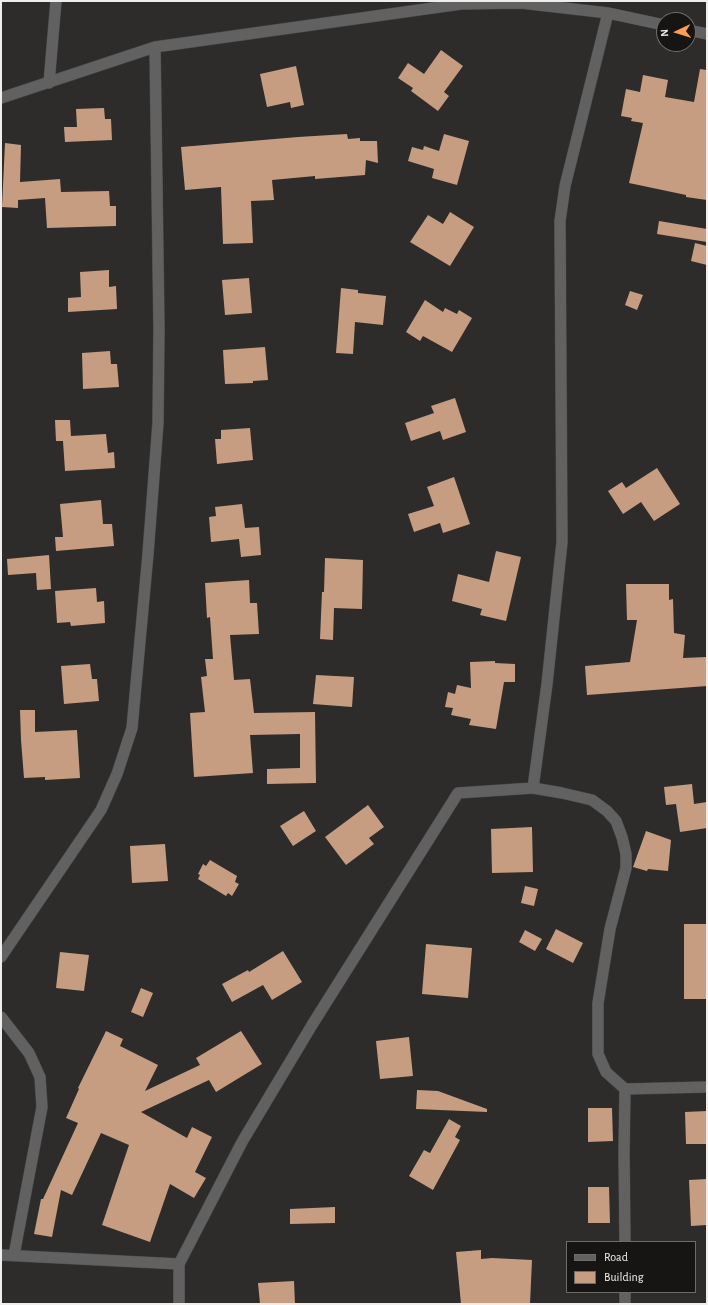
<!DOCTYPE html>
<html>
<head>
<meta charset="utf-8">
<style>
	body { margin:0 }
	#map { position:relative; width:708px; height:1305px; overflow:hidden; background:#2e2c2b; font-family:"Alegreya Sans",sans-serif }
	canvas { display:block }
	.frame { position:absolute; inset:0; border:2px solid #f0eeed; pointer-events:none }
	.legend { position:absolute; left:566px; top:1241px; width:130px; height:52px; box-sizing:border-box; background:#161514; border:1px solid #6d6c6b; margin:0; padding:5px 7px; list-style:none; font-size:12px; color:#f0eeed }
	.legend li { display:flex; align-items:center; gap:8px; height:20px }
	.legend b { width:20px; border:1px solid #6d6c6b }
	.north { position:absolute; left:656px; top:12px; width:40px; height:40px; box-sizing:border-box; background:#161514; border:1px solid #6d6c6b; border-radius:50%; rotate:266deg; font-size:11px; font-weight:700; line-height:16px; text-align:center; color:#f0eeed }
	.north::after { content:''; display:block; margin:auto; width:14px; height:18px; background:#fd9d55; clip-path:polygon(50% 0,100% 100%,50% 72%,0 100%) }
</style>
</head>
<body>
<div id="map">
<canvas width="708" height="1305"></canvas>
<div class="frame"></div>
<ul class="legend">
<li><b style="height:5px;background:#626161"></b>Road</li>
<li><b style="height:11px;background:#c69d81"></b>Building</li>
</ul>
<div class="north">N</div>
</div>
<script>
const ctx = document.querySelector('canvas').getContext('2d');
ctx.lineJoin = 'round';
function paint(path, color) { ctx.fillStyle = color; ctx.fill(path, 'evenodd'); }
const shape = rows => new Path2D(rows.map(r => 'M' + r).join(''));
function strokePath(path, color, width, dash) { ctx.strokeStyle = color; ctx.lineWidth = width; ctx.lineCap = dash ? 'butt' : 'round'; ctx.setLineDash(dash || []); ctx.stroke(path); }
const building = shape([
	[441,50,463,66,444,92,449,96,438,111,411,91,413,88,398,78,408,63,424,74],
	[296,66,304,105,291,108,290,102,267,107,260,74],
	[700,69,707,70,707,200,686,197,686,195,629,183,643,123,631,121,632,118,621,116,626,89,640,92,643,75,668,80,665,97,694,102],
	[104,108,105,119,111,119,112,140,65,142,64,127,77,127,76,109],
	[347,134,348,139,360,138,360,141,377,141,378,163,366,160,365,175,315,179,315,176,272,180,274,200,251,201,253,243,223,244,221,187,185,190,181,147,298,137],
	[444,134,469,141,457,185,432,178,434,169,408,161,412,147,423,150,424,146,439,151],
	[5,143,21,145,20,182,60,179,61,192,109,191,110,206,116,206,116,226,47,228,45,198,18,200,18,208,2,207],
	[450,212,474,227,450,266,410,242,428,215,443,224],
	[659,221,707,229,707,242,657,234],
	[695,243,707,246,707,265,691,261],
	[109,270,109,287,116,286,117,309,68,312,68,298,81,297,80,272],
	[249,278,252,313,225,315,222,280],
	[341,288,358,290,358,293,386,296,383,325,355,322,353,354,336,353],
	[630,291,643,295,637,310,625,305],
	[425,300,443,312,445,308,457,314,459,310,472,318,452,352,423,336,420,341,406,332],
	[265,347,268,380,253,381,253,383,225,384,223,350],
	[110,351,111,364,117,364,119,387,83,389,82,353],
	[455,398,466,432,443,440,440,431,411,441,405,423,434,413,431,406],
	[55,420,70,420,71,436,106,434,108,453,114,452,115,468,65,471,63,441,56,441],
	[250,428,253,460,217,464,215,439,221,439,221,430],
	[657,468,680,504,654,521,641,502,623,514,608,491,622,482,626,488],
	[454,477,470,524,443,533,440,523,414,532,408,514,434,506,427,487],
	[101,500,103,524,112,524,114,546,56,551,55,537,63,537,60,504],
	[242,504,245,528,259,527,261,555,241,557,239,539,211,542,209,517,216,516,215,507],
	[496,551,521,557,506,621,480,615,482,609,452,601,458,574,489,582],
	[49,555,51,589,37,590,36,573,8,575,7,559],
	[325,558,363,560,362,609,334,608,333,640,320,639,322,592,324,592],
	[249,580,250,603,257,603,259,634,230,635,234,680,250,679,254,713,315,712,316,783,267,784,267,769,300,768,300,734,250,735,253,773,194,777,190,713,205,712,201,677,207,676,205,659,213,659,210,617,207,618,205,583],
	[626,584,669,584,669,600,673,599,674,633,685,635,683,658,707,657,707,686,587,695,585,666,630,662,637,620,627,620],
	[96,588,97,602,104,601,105,623,71,626,70,622,57,623,55,591],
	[495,661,495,663,515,664,515,682,504,682,496,729,469,725,471,719,451,715,453,708,445,707,448,692,455,694,457,685,471,688,470,662],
	[90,664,92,679,97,679,99,701,64,704,61,666],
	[316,675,354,677,352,707,313,704],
	[20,710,35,710,35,732,77,730,80,778,45,780,45,777,24,778,21,740],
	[692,784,694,804,707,802,707,828,680,832,676,804,666,805,664,787],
	[368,805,384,827,369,838,374,844,346,865,325,837],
	[304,811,316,831,293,846,280,826],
	[532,827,533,872,492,873,491,829],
	[646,831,671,840,668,871,648,869,647,871,633,867],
	[165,844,168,881,132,883,130,846],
	[210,860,237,876,235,882,239,884,232,896,228,893,226,896,198,879,200,875,198,874,203,864,206,866],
	[525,886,538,889,534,906,521,903],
	[684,924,707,924,707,999,684,999],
	[556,929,583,943,573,963,546,949],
	[525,930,542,939,535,951,519,942],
	[426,944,472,948,468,998,422,994],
	[283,951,302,982,272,1000,263,985,232,1002,222,984,248,970,249,972],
	[60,952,89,955,84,991,56,988],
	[141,988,153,993,143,1017,131,1012],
	[106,1031,123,1039,120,1046,158,1065,145,1091,200,1065,196,1058,241,1031,262,1064,216,1092,209,1080,141,1112,187,1138,192,1127,212,1137,195,1172,206,1178,194,1198,170,1184,150,1242,102,1225,129,1145,101,1133,72,1195,61,1190,52,1237,34,1234,41,1199,43,1199,78,1123,66,1118,79,1089,78,1088],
	[409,1037,413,1076,380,1079,376,1041],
	[417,1090,438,1091,487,1109,487,1112,416,1109],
	[588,1108,612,1108,613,1141,588,1142],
	[707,1111,707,1144,686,1144,685,1112],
	[449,1119,461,1126,455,1137,460,1140,433,1190,409,1176,424,1150,430,1153],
	[707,1179,707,1225,691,1226,689,1180],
	[588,1187,609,1187,610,1223,588,1223],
	[335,1207,335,1223,290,1224,290,1209],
	[481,1250,481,1259,492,1258,532,1260,530,1304,461,1304,456,1252],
	[294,1281,295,1304,260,1304,258,1283]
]);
const minor = shape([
	[688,30,707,34],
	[49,83,56,1],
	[1,98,155,47,461,4,521,3,608,13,664,25],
	[533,788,547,684,562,542,560,221,565,186,608,13],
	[1,957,101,810,117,774,132,728,148,554,158,423,159,329,155,47],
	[1,1017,29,1053,40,1077,42,1107,14,1255],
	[625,1242,624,1153,625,1089],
	[1,1255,179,1264],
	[625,1292,625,1304],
	[179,1304,179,1264,242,1142,312,1025,458,793,533,788,562,793,592,800,607,811,616,821,622,837,626,854,626,868,610,929,598,1003,598,1054,606,1072,625,1089,707,1087]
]);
paint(building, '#c69d81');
strokePath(minor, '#494746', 12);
strokePath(minor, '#626161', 11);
</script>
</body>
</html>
